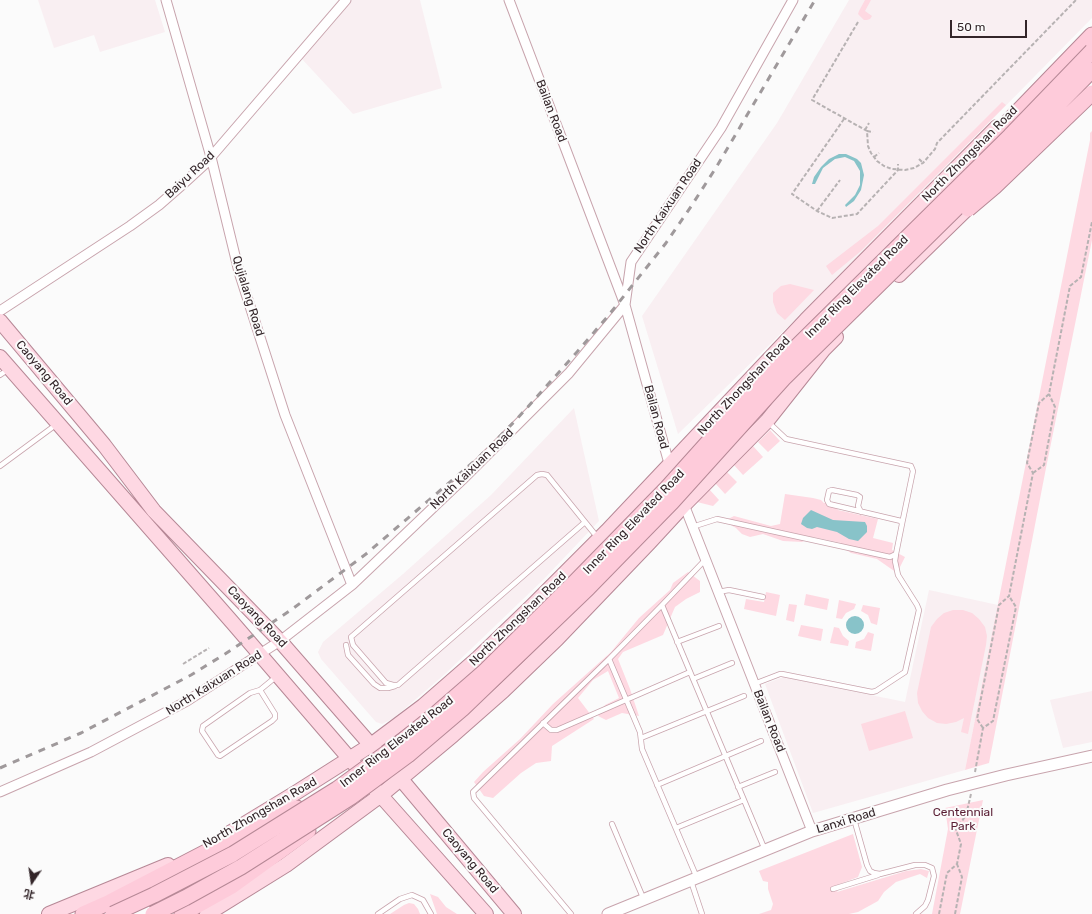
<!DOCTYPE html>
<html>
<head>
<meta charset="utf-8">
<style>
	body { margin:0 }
	#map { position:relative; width:1092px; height:914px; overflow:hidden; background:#fbfbfb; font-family:Rubik,"Noto Sans SC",sans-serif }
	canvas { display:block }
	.north { position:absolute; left:12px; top:862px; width:40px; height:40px; -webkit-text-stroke:3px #fbfbfb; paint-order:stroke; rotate:193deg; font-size:11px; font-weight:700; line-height:16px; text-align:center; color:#332529 }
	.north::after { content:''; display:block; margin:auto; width:14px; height:18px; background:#332529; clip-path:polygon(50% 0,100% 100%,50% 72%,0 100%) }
	.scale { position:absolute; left:950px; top:20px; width:77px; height:18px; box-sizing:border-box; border:2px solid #332529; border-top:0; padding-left:5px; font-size:12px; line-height:14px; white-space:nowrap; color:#332529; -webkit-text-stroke:3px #fbfbfb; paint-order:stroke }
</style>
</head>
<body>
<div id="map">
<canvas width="1092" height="914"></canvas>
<div class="north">北</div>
<div class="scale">50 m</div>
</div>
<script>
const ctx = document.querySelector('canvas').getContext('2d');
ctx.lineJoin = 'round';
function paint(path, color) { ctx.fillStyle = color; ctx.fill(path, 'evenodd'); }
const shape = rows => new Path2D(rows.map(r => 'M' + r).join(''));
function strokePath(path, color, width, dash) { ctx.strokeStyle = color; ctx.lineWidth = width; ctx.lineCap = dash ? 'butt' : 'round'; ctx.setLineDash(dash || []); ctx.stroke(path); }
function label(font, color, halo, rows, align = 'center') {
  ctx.font = font + ' Rubik,sans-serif'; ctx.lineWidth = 4; ctx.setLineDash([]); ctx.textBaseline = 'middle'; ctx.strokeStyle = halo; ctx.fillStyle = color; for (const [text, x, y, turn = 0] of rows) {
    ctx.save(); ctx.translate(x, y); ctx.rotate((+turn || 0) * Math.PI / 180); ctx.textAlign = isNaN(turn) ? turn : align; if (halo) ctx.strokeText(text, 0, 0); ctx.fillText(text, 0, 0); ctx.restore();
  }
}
const built = shape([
	[38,0,155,0,165,32,100,52,94,35,54,48],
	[351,0,420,0,442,88,353,114,301,58],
	[849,0,1092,0,1092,18,800,315,678,434,642,316,777,123],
	[574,408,599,521,544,579,445,674,394,718,382,724,376,722,321,659,318,652,323,642,403,574,491,495],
	[929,590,998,605,965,770,813,813,765,684,783,677,905,702],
	[1092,691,1092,742,1063,748,1050,700]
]);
const green = shape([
	[865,0,871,0,865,11,872,16,870,19,867,20,864,20,858,14,859,11],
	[1002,102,1006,105,861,251,832,275,826,266,878,226],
	[1092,131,1092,240,1046,468,989,763,965,770,1090,140,1090,133],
	[790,284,814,290,785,320,777,313,773,302,773,293,781,286],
	[770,430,780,441,768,452,758,442],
	[753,446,763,457,743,475,733,464],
	[727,472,737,482,725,494,715,483],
	[709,489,719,500,713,506,697,502,697,501],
	[785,494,813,498,821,500,824,503,835,502,838,510,878,519,873,538,893,543,892,550,905,557,897,573,877,559,851,553,840,546,841,543,813,537,802,542,783,541,763,534,750,537,742,534,736,528,729,524,728,519,734,516,771,526,780,524],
	[688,572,700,581,700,592,686,599,675,607,663,635,623,652,618,659,630,689,639,716,622,713,606,720,598,716,605,705,619,698,608,671,593,680,578,698,594,719,552,746,551,761,536,763,521,773,493,798,484,796,474,782,483,772,520,739,553,704,611,652,639,618,670,590,673,583],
	[766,592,780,595,776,616,744,609,746,599,764,602],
	[806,594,829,599,827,610,804,605],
	[839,600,856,604,854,609,846,613,842,619,836,618],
	[789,604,797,605,794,622,786,620],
	[863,605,880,608,877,625,871,623,868,615,861,611],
	[953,610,963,610,972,613,979,619,985,627,987,636,986,645,968,734,961,732,964,718,956,722,946,724,937,723,928,718,922,711,918,703,917,693,931,627,937,619,944,613],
	[801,625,823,629,821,641,798,636],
	[834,627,839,628,843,636,849,641,848,646,830,643],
	[868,632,874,634,871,651,855,648,856,642,864,639],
	[905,711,913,738,869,751,861,724],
	[983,800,960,914,932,914,948,829,945,808],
	[853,834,862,867,858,877,840,884,837,892,906,871,921,869,929,871,927,878,920,874,896,882,884,892,878,901,858,912,849,914,759,914,771,910,773,904,768,889,768,882,763,881,759,871],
	[430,894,438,897,446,907,457,914,437,914],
	[409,903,414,904,418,909,420,914,390,914,404,905]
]);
const water = shape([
	[839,154,846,154,857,159,861,163,864,175,861,190,854,201,846,207,845,205,855,195,860,185,860,171,854,161,845,157,835,159,823,168,815,184,812,184,814,177,821,167,829,159],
	[811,510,833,520,865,522,867,526,867,532,858,541,849,539,837,532,817,527,812,529,807,528,801,524,803,518],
	'846 625a9 9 0 1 1 18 0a9 9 0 1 1-18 0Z'
]);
const path = shape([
	[858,22,812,100,867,131,868,146,871,153,877,161,884,166,892,169,905,170,914,168,923,163,935,149,937,143,1076,0],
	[844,119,792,194,817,211,832,218,857,214,898,170,898,164],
	[865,130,869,123],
	[867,131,873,132],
	[874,157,879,153],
	[919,159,923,163],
	[817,211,840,180],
	[1033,473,1044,465,1055,407,1049,394],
	[183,664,209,648],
	[983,728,977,719,999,605,1009,596,1033,473,1027,463,1039,403,1049,394,1070,286,1081,277,1092,222],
	[975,772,983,728,993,721,1016,607,1009,596],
	[939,914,947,873,957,864,961,844,956,830,966,815,971,794],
	[955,914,962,877,957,864]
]);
const service = shape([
	[0,375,9,369],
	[768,422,786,439,911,466,913,471,902,524],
	[0,466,57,424],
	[585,522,398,685,393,685,386,683,353,645,351,637,537,475,542,474,547,475,585,522,598,538],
	[692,527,717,519,890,557,896,554,902,524,901,521,829,504,827,500,829,491,832,490,857,495,860,497,858,506,861,512],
	[718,592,729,590,763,597],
	[662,605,705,560],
	[677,642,719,626],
	[346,645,348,655,374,684,380,688,388,688,395,686],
	[693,679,732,663],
	[754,684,780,674,782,674,872,692,876,691,905,672,919,610,917,605,898,575,895,561,896,554],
	[260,690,250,693,203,726,202,731,218,755,220,756,272,721,275,718,275,714,260,690,277,676],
	[543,723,551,730,557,730,690,672],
	[641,738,744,696],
	[657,785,761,741],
	[738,787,775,772],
	[854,819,867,865,870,871,874,873,880,874,915,865,925,865,932,868,934,876,928,900,925,906,916,914],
	[612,824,644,900],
	[676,828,744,800],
	[697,878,642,749,640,732,609,659,662,605,765,850],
	[691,881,702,914],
	[833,889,878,875],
	[378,914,400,899,412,895,423,900,431,914],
	[571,914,474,798,473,792,609,659]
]);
const minor = shape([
	[166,0,211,157,239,272,285,415,352,585],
	[509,0,625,305,670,467],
	[0,311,130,226,159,205,183,184,205,164,346,0],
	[683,502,812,831],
	[0,792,91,752,187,701,280,641,352,585,462,480,569,373,625,305,631,262,721,128,793,0]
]);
const tertiary = shape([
	[608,914,812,831,947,790,1006,775,1092,756]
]);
const primary = shape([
	[899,275,976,200],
	[0,321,104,445,154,511,280,641,376,751],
	[0,357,232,622,355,765],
	[395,772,514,914],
	[375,789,486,914],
	[228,834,297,792,371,745,423,706,478,658,531,607,607,531,806,320,997,127],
	[49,914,168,865],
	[207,914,286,865,381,795,453,735,503,691,557,639,649,543,684,505,767,421,824,349,836,337]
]);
const trunk = shape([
	[976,163,1004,126,1092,35],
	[83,914,110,902,239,835,297,808],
	[182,914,232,886,308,831]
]);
const rail = shape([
	[0,768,81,733,191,675,225,654,291,610,366,554,478,458,516,420,577,352,608,316,666,243,692,205,717,166,815,0]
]);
const trunkBridge = shape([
	[968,209,994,187,1092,93],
	[113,914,154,895,233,854,337,789,396,746,437,713,483,673,576,581,667,488,773,370,1010,136,1092,51],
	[153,914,185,898,241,867,351,797,408,755,462,709,588,588,672,502,783,379,982,183,1092,70]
]);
const streetNames = [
	["Bailan Road",551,111,69],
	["North Zhongshan Road",970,154,-45],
	["Baiyu Road",190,175,-43],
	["North Kaixuan Road",668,206,-56],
	["Inner Ring Elevated Road",857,287,-45],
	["Qujialang Road",248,296,73],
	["Caoyang Road",44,373,50],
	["North Zhongshan Road",744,386,-47],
	["Bailan Road",656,417,75],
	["North Kaixuan Road",472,469,-44],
	["Inner Ring Elevated Road",634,522,-46],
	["Caoyang Road",257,617,46],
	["North Zhongshan Road",518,619,-44],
	["North Kaixuan Road",214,683,-32],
	["Bailan Road",769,721,68],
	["Inner Ring Elevated Road",397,742,-38],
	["North Zhongshan Road",260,813,-30],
	["Lanxi Road",846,821,-17],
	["Caoyang Road",470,861,50]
];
const parkNames = [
	["Centennial",963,813],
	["Park",963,827]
];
paint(built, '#f9eff2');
paint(green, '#fed9e2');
paint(water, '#88c3c9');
strokePath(service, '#c8a4ad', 6);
strokePath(minor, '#c8a4ad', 11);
strokePath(tertiary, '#c8a4ad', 13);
strokePath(primary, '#b68896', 16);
strokePath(trunk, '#b68896', 17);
strokePath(path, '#b7b2b3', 2, [4, 2]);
strokePath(service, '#fff', 4.5);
strokePath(minor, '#fff', 9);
strokePath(tertiary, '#fff', 11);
strokePath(primary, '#fed8e3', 14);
strokePath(trunk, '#fecbda', 15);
strokePath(rail, '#9f999b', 3, [7, 7]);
strokePath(trunkBridge, '#b68896', 17, []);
strokePath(trunkBridge, '#fecbda', 15);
label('12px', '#332529', '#fbfbfb', streetNames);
label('12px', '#591d33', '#fbfbfb', parkNames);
</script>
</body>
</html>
